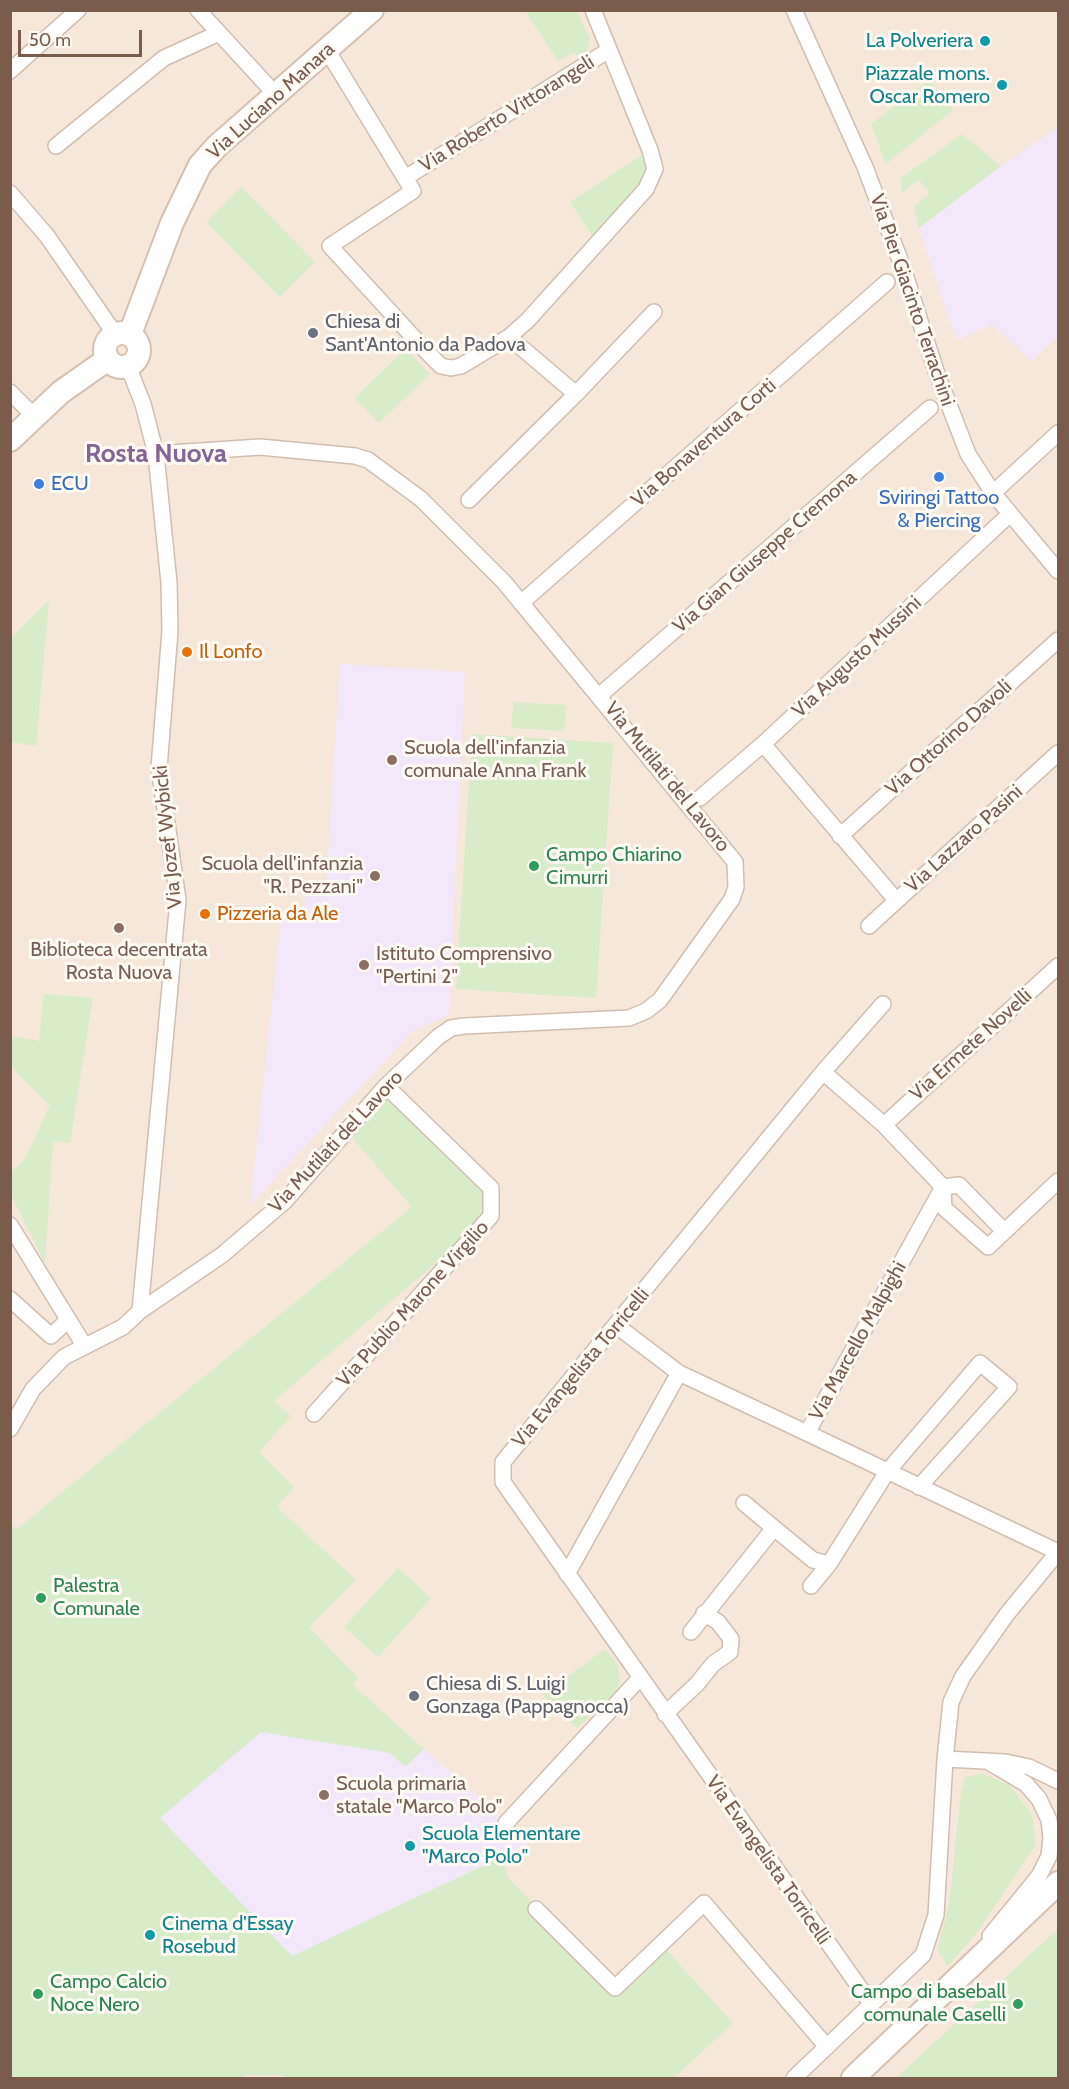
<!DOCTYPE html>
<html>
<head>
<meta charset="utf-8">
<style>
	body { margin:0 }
	#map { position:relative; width:1069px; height:2089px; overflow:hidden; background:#fdf6ec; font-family:Cabin,sans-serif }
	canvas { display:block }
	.frame { position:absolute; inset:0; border:12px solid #7a5c4d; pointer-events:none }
	.scale { position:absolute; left:18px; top:30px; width:124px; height:27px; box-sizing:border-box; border:3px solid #7a5c4d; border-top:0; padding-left:8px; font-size:18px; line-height:21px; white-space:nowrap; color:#7a5c4d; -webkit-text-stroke:4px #fffaf3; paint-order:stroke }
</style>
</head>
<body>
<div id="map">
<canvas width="1069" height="2089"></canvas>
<div class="frame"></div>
<div class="scale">50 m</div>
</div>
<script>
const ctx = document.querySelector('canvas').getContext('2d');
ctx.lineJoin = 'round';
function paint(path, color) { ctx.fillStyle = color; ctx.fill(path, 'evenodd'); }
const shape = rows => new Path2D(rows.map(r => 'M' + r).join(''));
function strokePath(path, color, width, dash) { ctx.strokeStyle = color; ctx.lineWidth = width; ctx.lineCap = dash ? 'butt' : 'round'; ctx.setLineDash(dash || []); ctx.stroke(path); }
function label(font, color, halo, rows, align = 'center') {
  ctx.font = font + ' Cabin,sans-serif'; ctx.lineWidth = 6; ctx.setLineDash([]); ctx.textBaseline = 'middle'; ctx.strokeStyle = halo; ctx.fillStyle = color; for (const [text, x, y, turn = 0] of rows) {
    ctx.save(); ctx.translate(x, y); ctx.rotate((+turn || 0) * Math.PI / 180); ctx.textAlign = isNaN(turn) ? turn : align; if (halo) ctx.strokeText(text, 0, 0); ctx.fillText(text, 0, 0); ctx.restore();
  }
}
const residential = shape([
	[11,11,1058,11,1058,2078,11,2078]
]);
const education = shape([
	[1058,127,1058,336,1032,361,992,325,956,340,919,228,1001,166],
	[340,664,465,672,449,1015,415,1029,250,1205,282,911,303,915,307,883,326,885],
	[10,1552,319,1655,530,1843,292,1957,10,1838]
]);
const green = shape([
	[525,11,577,11,590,39,587,53,579,58,574,52,558,61],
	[929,80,953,110,886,164,871,124],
	[962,134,1001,166,919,228,914,207,930,193,918,180,902,193,900,179],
	[642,155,648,168,640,186,593,237,570,202],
	[241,187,315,262,280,297,206,222],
	[405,349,430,374,379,423,355,398],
	[49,600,36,746,11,742,11,638],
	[514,702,566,705,564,731,511,728],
	[472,734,613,743,596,998,456,989],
	[44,994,93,998,70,1143,53,1141,45,1263,10,1192,11,1172,25,1159,50,1105,11,1067,11,1036,39,1041],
	[386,1086,491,1188,491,1216,274,1401,291,1416,259,1452,294,1487,277,1507,356,1580,309,1627,358,1678,353,1685,424,1749,405,1767,390,1753,261,1732,160,1818,292,1956,489,1863,502,1853,508,1878,608,1981,661,1944,733,2023,674,2078,288,2078,281,2075,246,2075,242,2078,11,2078,10,1524,17,1529,412,1207,347,1132],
	[398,1568,431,1598,378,1657,344,1627],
	[605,1649,618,1665,620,1681,617,1690,577,1728,543,1695],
	[981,1773,1009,1785,1032,1814,1036,1844,976,1934,948,1966,937,1950,949,1905,960,1800,964,1778],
	[1058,1929,1058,2078,896,2078]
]);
const street = shape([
	[198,10,276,95],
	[794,10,865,167,903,268,937,374,968,454,993,493,1058,571],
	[327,50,413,191,330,246,426,351,441,366,451,368,461,366,509,337,528,320,646,189,655,169,650,150,593,10],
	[10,71,78,10],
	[56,146,164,58,219,33],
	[405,178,609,50],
	[10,193,47,236,115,334],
	[128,366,143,404,156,454,169,583,170,631,159,768,178,900,140,1311],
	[10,392,35,417],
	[576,394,654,312],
	[993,493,1058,433],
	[469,500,576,394,509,337],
	[521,603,887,282],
	[600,695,930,408],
	[763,744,896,900],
	[700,798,763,744,1010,514],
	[840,836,1058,640],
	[869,926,1058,753],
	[823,1072,884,1125,943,1187],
	[884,1125,1058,966],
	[943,1187,944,1208,988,1247,1058,1181],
	[943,1187,959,1185,1004,1231],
	[10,1225,84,1345],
	[10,1299,51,1336,68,1320],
	[617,1326,679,1373,807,1433,943,1187],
	[314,1414,491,1216,491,1188,386,1086],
	[10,1429,33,1389,64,1357,123,1327,140,1311,222,1255,285,1201,386,1086,438,1037,451,1028,464,1026,629,1018,646,1011,660,1000,732,899,736,887,735,862,504,582,421,499,368,460,355,456,260,447,156,454],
	[807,1433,1058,1552],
	[744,1503,774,1528],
	[567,1574,679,1373],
	[811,1586,829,1564,887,1472,980,1363,1009,1387,919,1487],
	[691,1632,774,1528,813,1560,829,1564],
	[665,1714,697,1684,713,1664,730,1652,731,1639,718,1622,704,1613],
	[945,1759,1005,1762,1029,1767,1058,1781],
	[989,1762,1026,1784,1039,1799,1049,1820,1051,1838,1049,1856,1039,1876,990,1936],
	[506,1823,640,1678],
	[536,1909,615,1988,704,1903,827,2047],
	[872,2005,503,1482,503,1462,823,1072,883,1004],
	[794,2078,923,1955,936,1915,945,1759,951,1702,963,1676,1007,1614,1058,1552]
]);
const secondary = shape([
	'105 350a17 17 0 1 1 34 0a17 17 0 1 1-34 0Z',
	[130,334,172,223,200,165,217,146,372,10],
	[10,440,61,392,108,359],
	[853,2078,1058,1883]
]);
const markers = [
	[985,41,6,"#0f9aa8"],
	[1002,85,6,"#0f9aa8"],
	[313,333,6,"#6b7280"],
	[939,477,6,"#3f7fe0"],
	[39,484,6,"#3f7fe0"],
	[187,652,6,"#e8710a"],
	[392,760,6,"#8d6e63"],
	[534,866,6,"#2e9e5b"],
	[375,876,6,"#8d6e63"],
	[205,914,6,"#e8710a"],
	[119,928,6,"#8d6e63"],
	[364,965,6,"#8d6e63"],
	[41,1598,6,"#2e9e5b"],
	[414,1696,6,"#6b7280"],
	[324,1795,6,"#8d6e63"],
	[410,1846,6,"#0f9aa8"],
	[150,1935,6,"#0f9aa8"],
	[38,1994,6,"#2e9e5b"],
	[1018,2004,6,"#2e9e5b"]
];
const cultureNames = [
	["La Polveriera",973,41],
	["Piazzale mons.",990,74],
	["Oscar Romero",990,97],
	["Scuola Elementare",422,1834,"left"],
	["\"Marco Polo\"",422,1857,"left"],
	["Cinema d'Essay",162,1924,"left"],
	["Rosebud",162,1947,"left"]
];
const streetNames = [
	["Via Luciano Manara",271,101,-42],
	["Via Roberto Vittorangeli",507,114,-32],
	["Via Pier Giacinto Terrachini",912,300,71],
	["Via Bonaventura Corti",704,443,-41],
	["Via Gian Giuseppe Cremona",765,552,-41],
	["Via Augusto Mussini",857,657,-43],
	["Via Ottorino Davoli",949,738,-42],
	["Via Mutilati del Lavoro",667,777,51],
	["Via Jozef Wybicki",168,837,-96],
	["Via Lazzaro Pasini",964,839,-42],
	["Via Ermete Novelli",971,1045,-42],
	["Via Mutilati del Lavoro",336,1142,-47],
	["Via Publio Marone Virgilio",413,1304,-48],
	["Via Marcello Malpighi",858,1341,-61],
	["Via Evangelista Torricelli",581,1368,-50],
	["Via Evangelista Torricelli",768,1860,55]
];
const worshipNames = [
	["Chiesa di",325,322],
	["Sant'Antonio da Padova",325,345],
	["Chiesa di S. Luigi",426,1684],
	["Gonzaga (Pappagnocca)",426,1707]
];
const shopNames = [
	["ECU",51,484],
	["Sviringi Tattoo",939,498,"center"],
	["& Piercing",939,521,"center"]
];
const foodNames = [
	["Il Lonfo",199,652],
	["Pizzeria da Ale",217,914]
];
const educationNames = [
	["Scuola dell'infanzia",404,748],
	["comunale Anna Frank",404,771],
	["Scuola dell'infanzia",363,864,"right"],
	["\"R. Pezzani\"",363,887,"right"],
	["Biblioteca decentrata",119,950,"center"],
	["Rosta Nuova",119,973,"center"],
	["Istituto Comprensivo",376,954],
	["\"Pertini 2\"",376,977],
	["Scuola primaria",336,1784],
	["statale \"Marco Polo\"",336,1807]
];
const leisureNames = [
	["Campo Chiarino",546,855],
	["Cimurri",546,878],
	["Palestra",53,1586],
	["Comunale",53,1609],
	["Campo Calcio",50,1982],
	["Noce Nero",50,2005],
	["Campo di baseball",1006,1992,"right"],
	["comunale Caselli",1006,2015,"right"]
];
const districtNames = [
	["Rosta Nuova",156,454]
];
paint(residential, '#f5e8da');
paint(education, '#f3e8fa');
paint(green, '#d8ecc9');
strokePath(street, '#d1beb0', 18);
strokePath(secondary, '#d6c0b0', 26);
strokePath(street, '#fff', 15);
strokePath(secondary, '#fff', 22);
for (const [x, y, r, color] of markers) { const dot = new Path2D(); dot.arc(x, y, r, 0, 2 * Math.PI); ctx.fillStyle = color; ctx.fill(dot); strokePath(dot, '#fffaf3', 2); }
label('20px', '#0d838f', '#fffaf3', cultureNames, 'right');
label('20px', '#7a5c4d', '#fffaf3', streetNames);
label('20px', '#5b616d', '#fffaf3', worshipNames, 'left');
label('20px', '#366cbe', '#fffaf3', shopNames, 'left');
label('20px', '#c56008', '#fffaf3', foodNames, 'left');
label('20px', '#785e54', '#fffaf3', educationNames, 'left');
label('20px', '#27864d', '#fffaf3', leisureNames, 'left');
label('bold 26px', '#846695', '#fffaf3', districtNames);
</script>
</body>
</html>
